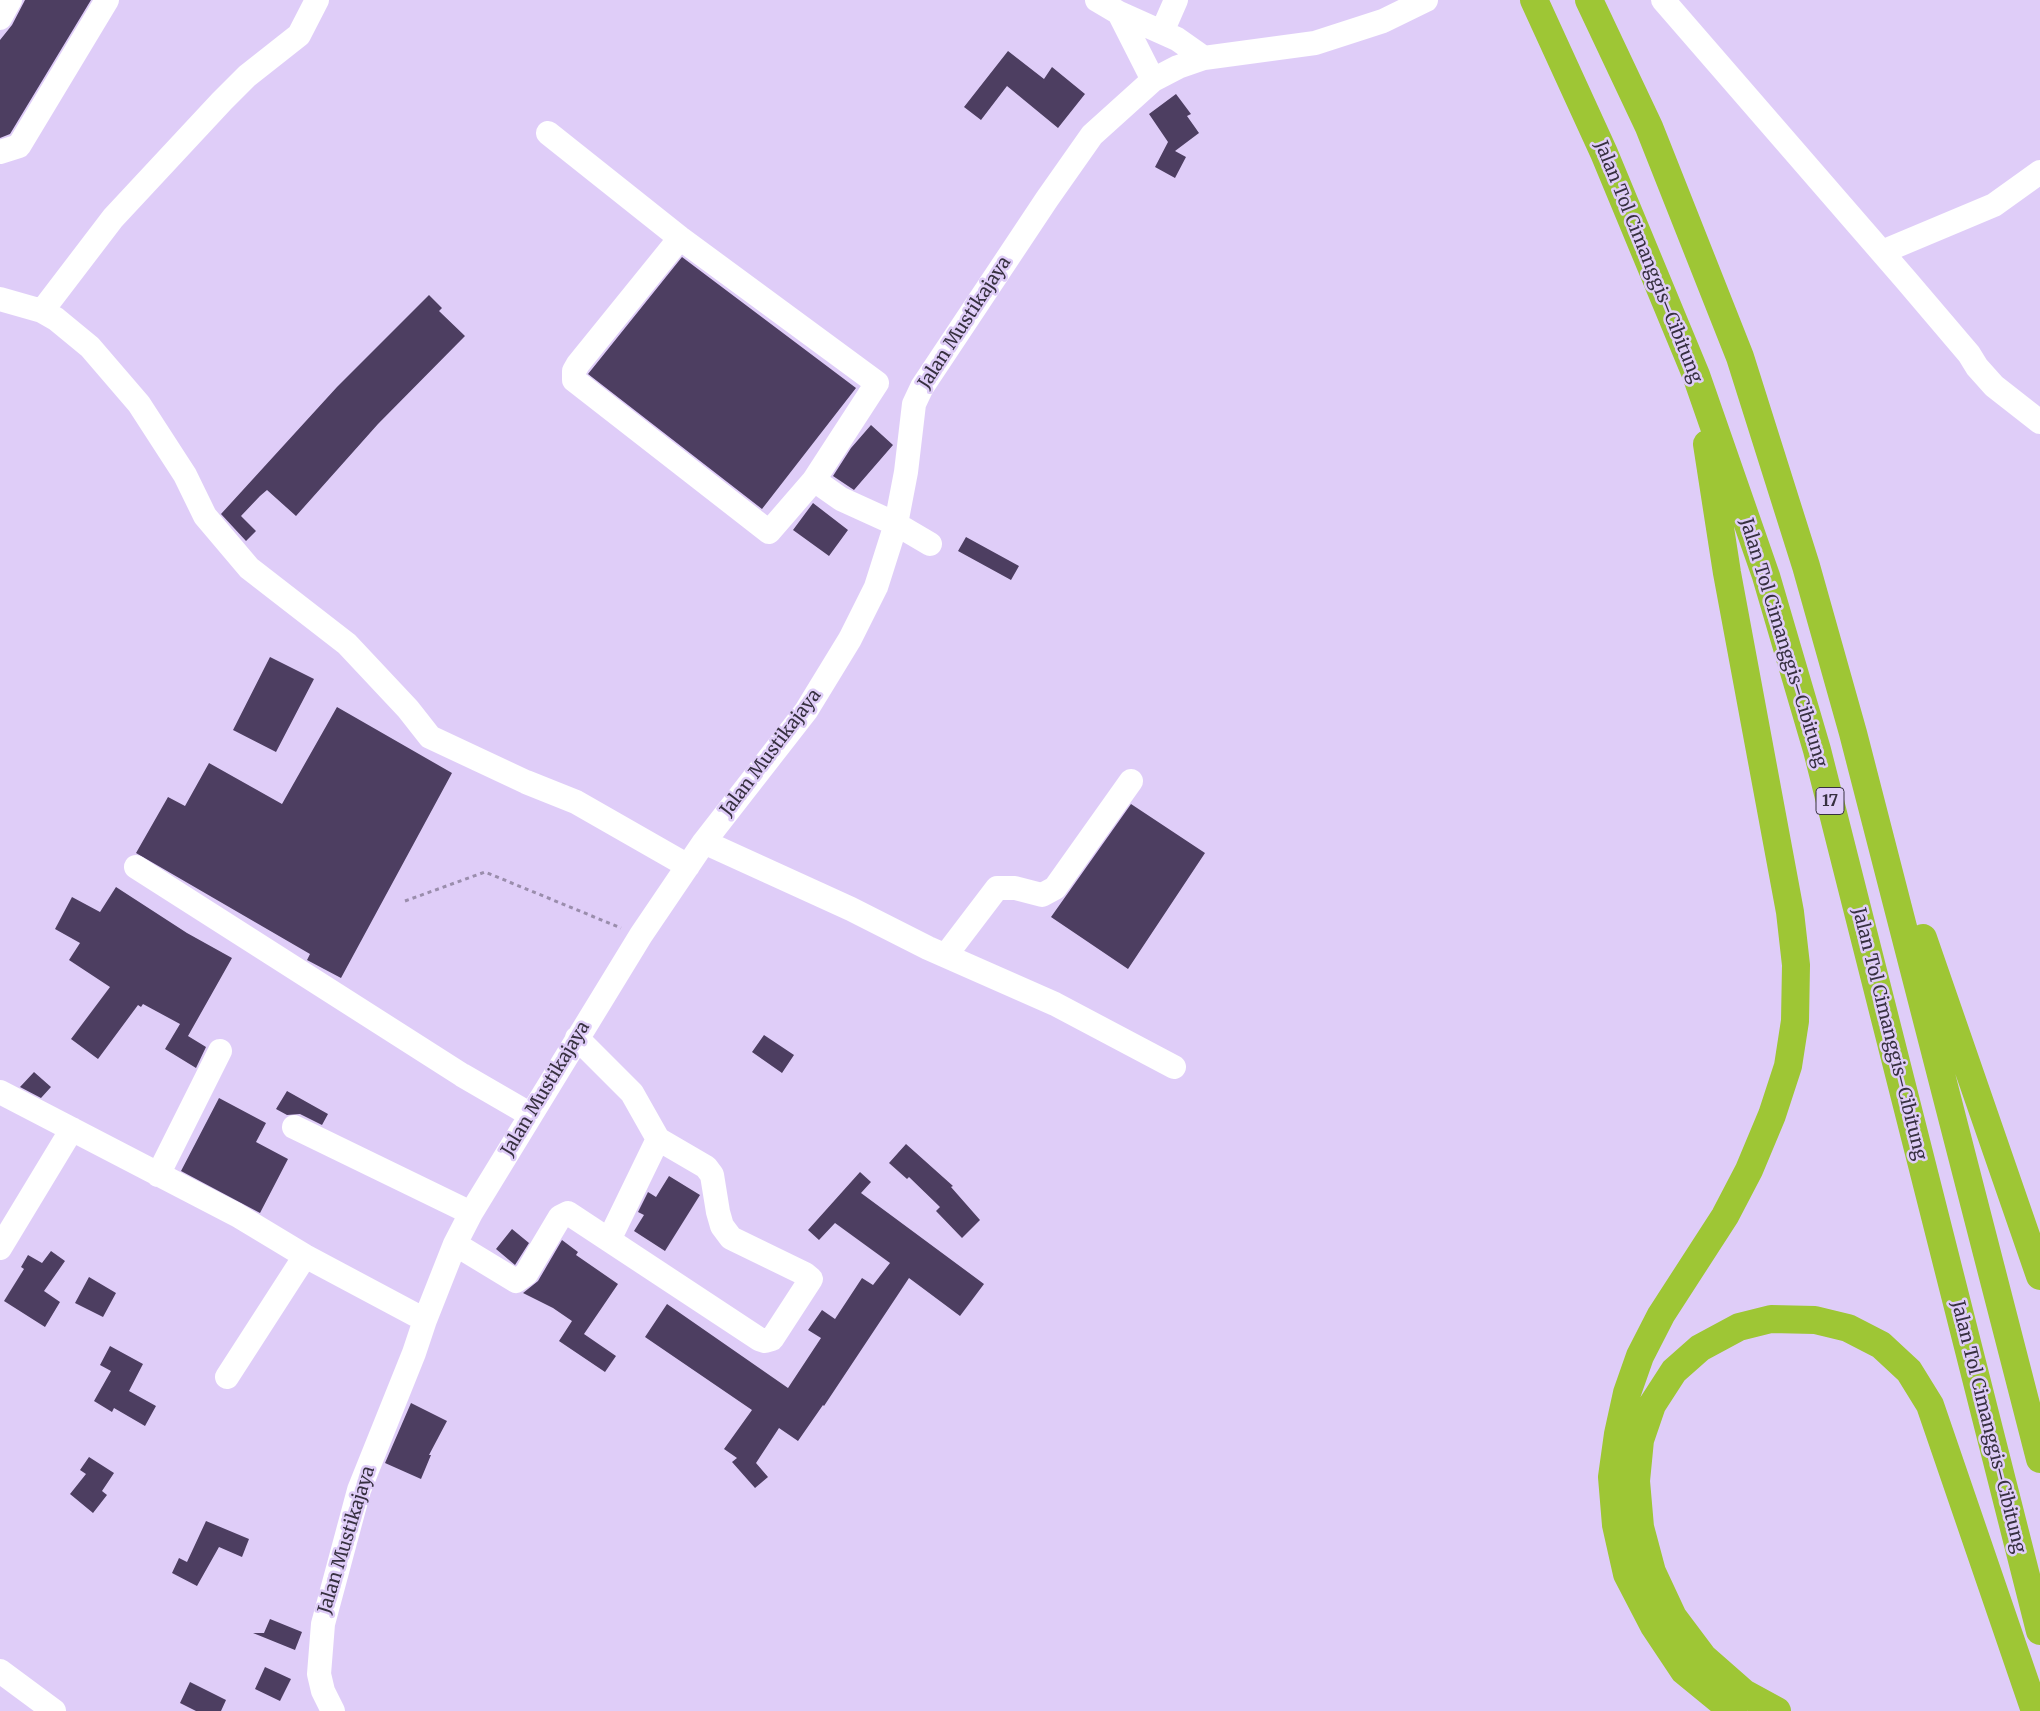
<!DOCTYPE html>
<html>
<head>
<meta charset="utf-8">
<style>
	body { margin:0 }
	canvas { display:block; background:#dfcdf8 }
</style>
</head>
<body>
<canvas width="2040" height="1711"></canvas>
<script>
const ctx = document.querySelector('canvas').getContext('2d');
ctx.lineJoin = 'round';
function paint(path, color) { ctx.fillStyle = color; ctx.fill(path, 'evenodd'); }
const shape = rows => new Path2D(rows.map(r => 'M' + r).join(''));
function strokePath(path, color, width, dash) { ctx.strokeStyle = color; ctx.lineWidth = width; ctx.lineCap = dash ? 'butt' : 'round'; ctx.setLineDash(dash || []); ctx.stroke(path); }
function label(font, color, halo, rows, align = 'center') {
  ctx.font = font + ' Merriweather,serif'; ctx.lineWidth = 5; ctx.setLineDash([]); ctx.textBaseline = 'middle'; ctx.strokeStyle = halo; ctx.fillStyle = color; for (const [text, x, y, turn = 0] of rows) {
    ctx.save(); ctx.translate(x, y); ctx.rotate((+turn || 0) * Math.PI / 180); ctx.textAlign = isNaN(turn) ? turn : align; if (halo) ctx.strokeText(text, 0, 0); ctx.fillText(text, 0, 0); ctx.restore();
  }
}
const building = shape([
	[25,0,91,0,10,134,0,138,0,40,12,25],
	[1008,51,1044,79,1052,67,1085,94,1058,128,1007,86,981,120,964,107],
	[1176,94,1191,114,1187,116,1199,133,1175,151,1186,157,1175,178,1155,167,1168,142,1149,114],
	[682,257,856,388,762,509,588,374],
	[429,295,442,308,439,311,465,336,378,424,296,516,267,490,260,496,241,516,256,531,246,541,221,514,337,387],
	[871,425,893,445,854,490,833,476,851,448],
	[813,503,848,530,829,556,793,530],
	[966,537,1019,566,1011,580,958,551],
	[270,657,314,679,276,752,233,730],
	[337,707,452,773,341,978,307,960,310,954,136,853,168,797,185,806,209,763,282,804],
	[1131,804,1205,853,1128,969,1051,917],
	[116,887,187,933,232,958,188,1036,206,1047,196,1068,165,1049,180,1024,143,1004,141,1007,138,1005,98,1059,71,1039,110,987,69,960,80,943,55,929,72,897,100,912],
	[764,1035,794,1055,782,1073,752,1052],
	[34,1072,51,1087,41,1098,20,1087],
	[287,1091,328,1114,322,1125,300,1114,287,1115,276,1109],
	[219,1098,266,1123,256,1142,288,1159,260,1213,181,1171],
	[906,1144,953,1186,951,1187,980,1220,962,1238,936,1211,940,1207,909,1177,907,1179,889,1163],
	[860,1172,871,1182,861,1193,984,1284,960,1316,909,1278,824,1406,823,1405,798,1441,779,1428,756,1463,768,1477,755,1488,732,1462,737,1458,724,1449,752,1410,645,1337,667,1304,788,1388,821,1338,808,1330,822,1310,835,1319,862,1278,873,1285,890,1263,835,1223,819,1240,808,1230],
	[669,1176,700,1195,665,1251,634,1231,644,1215,638,1212,648,1192,656,1197],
	[512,1229,529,1243,515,1265,496,1249],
	[562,1240,578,1252,576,1255,618,1284,584,1334,616,1356,605,1372,559,1341,572,1321,553,1308,523,1293,538,1281],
	[51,1251,65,1261,44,1291,60,1302,45,1327,4,1301,24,1269,21,1267,28,1255,42,1263],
	[89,1277,116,1293,103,1317,75,1303],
	[110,1346,143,1364,129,1391,156,1406,145,1426,114,1408,112,1412,94,1401,111,1371,100,1365],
	[411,1403,447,1421,429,1455,431,1455,421,1479,385,1463],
	[89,1457,114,1473,102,1491,107,1495,93,1513,70,1494,86,1474,80,1470],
	[206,1521,249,1539,242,1557,219,1547,197,1586,172,1573,179,1558,187,1562],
	[270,1619,302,1632,295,1650,253,1633,264,1633],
	[265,1667,291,1679,280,1701,255,1689],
	[190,1682,226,1700,221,1711,196,1711,180,1703]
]);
const path = shape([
	[405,901,485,872,621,928]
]);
const minor = shape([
	[1097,0,1119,13],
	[1663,0,1906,280,1969,354,1977,367,1994,386,2040,422],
	[0,18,10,0],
	[1162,32,1176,0],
	[1153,80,1119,13,1177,39,1204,58],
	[548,133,680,238,877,383,814,480,769,532,574,380,574,371,578,364,680,238],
	[0,152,19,146,107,0],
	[1882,252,1994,205,2040,172],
	[0,299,42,311,56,319,90,347,139,404,185,475,205,516,249,568,347,644,408,709,430,737,526,782,576,802,688,866],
	[42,311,113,218,222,101,247,76,299,35,317,0],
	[814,480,841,499,896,524,930,544],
	[704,842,851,909,928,948,1055,1004,1174,1067],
	[136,867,462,1075,531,1115],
	[946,955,997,888,1015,888,1042,895,1055,888,1131,781],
	[577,1038,632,1093,658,1139,609,1240],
	[0,1092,237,1215,305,1256,425,1320],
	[294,1127,471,1213],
	[158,1175,220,1051],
	[455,1244,516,1281,526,1274,560,1217,568,1213,759,1339,765,1341,772,1339,811,1279,805,1274,731,1238,722,1226,718,1212,712,1175,706,1167,658,1139],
	[0,1248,72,1129],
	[227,1377,305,1256],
	[0,1671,54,1711],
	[333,1711,323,1691,319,1674,323,1624,359,1490,414,1353,425,1320,455,1244,471,1213,641,935,704,842,806,711,850,639,876,587,896,524,906,472,914,404,922,387,1047,199,1092,135,1153,80,1178,67,1204,58,1315,43,1383,21,1426,0]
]);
const highway = shape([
	[1534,0,1604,153,1696,375,1766,576,1817,750,2040,1631],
	[1589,0,1649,127,1740,357,1806,566,1853,733,2040,1459],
	[1707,444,1727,573,1790,912,1796,965,1795,1021,1788,1066,1772,1115,1749,1170,1725,1216,1661,1315,1640,1356,1627,1393,1618,1434,1612,1477,1616,1525,1627,1574,1654,1626,1684,1671,1733,1711],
	[1923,938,2040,1276],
	[1777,1711,1744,1693,1703,1657,1673,1617,1652,1572,1640,1527,1636,1481,1640,1440,1652,1405,1674,1371,1700,1348,1739,1327,1771,1319,1815,1320,1848,1328,1881,1345,1909,1371,1930,1405,2035,1711]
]);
const shields = [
	[1830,801,28]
];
const shieldNames = [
	["17",1830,801]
];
const streetNames = [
	["Jalan Tol Cimanggis–Cibitung",1648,262,68],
	["Jalan Mustikajaya",965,323,-57],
	["Jalan Tol Cimanggis–Cibitung",1783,643,73],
	["Jalan Mustikajaya",771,753,-53],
	["Jalan Tol Cimanggis–Cibitung",1889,1034,76],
	["Jalan Mustikajaya",546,1089,-59],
	["Jalan Tol Cimanggis–Cibitung",1988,1427,76],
	["Jalan Mustikajaya",347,1540,-73]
];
paint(building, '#4d3e61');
strokePath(path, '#9a8dac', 3, [4, 4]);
strokePath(minor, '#fff', 24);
strokePath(highway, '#9ec635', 28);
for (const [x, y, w] of shields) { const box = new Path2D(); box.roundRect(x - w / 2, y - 13.5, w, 27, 4); ctx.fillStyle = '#dfcdf8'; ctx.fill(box); strokePath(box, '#373040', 1); }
label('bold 16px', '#373040', null, shieldNames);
label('18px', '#373040', '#dfcdf8', streetNames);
</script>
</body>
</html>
